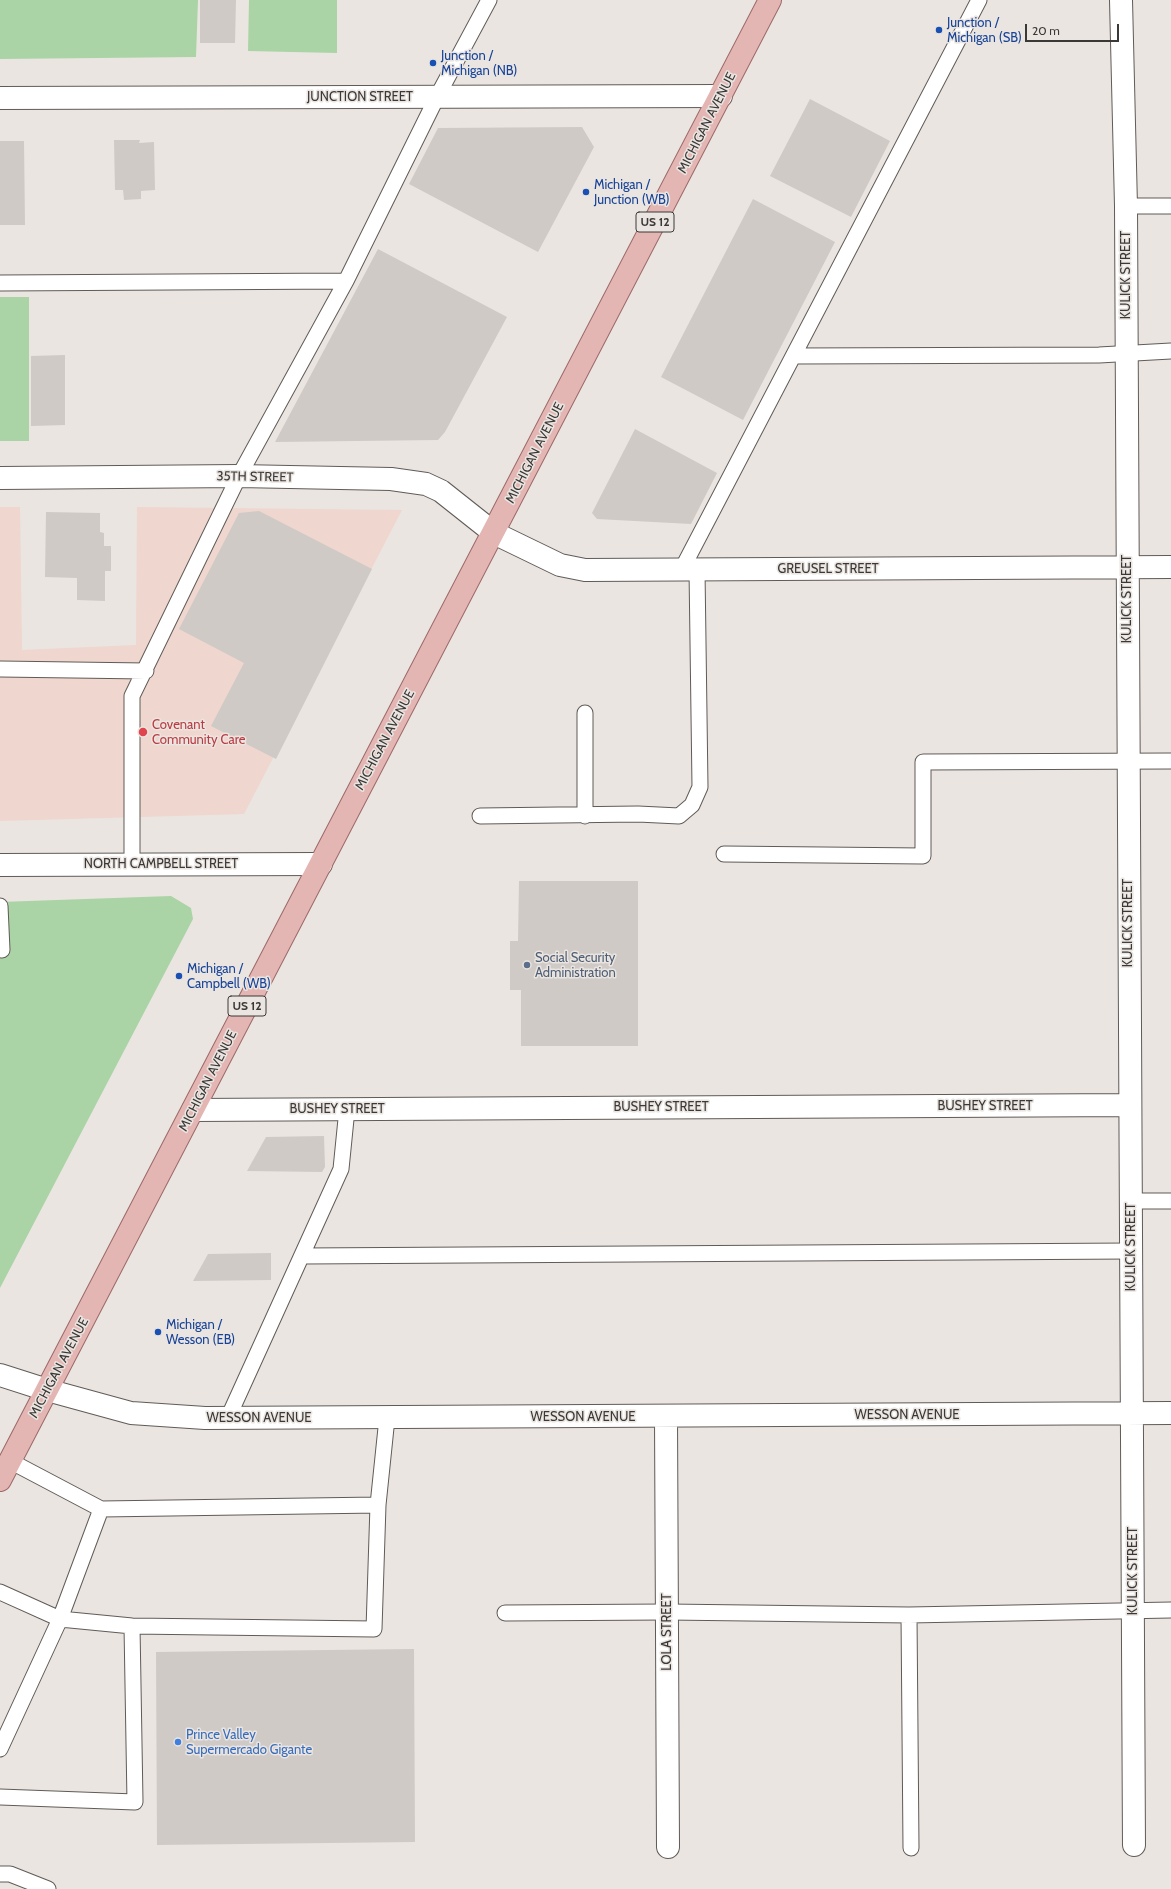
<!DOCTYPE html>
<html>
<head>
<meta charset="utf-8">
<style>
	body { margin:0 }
	#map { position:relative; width:1171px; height:1889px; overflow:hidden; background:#eae5e0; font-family:Cabin,sans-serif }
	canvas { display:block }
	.scale { position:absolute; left:1025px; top:24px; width:94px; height:18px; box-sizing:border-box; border:2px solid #3b3938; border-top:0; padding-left:5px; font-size:12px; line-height:14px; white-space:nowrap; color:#3b3938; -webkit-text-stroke:3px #eae5e0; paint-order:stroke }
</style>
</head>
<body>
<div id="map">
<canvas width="1171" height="1889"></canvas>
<div class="scale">20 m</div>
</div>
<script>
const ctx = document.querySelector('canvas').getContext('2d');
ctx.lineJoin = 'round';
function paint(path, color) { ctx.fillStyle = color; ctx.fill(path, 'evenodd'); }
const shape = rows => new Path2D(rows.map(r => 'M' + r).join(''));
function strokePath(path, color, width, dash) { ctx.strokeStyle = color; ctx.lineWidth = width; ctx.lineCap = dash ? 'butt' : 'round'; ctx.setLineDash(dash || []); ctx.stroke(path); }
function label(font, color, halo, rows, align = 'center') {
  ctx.font = font + ' Cabin,sans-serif'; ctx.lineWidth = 3; ctx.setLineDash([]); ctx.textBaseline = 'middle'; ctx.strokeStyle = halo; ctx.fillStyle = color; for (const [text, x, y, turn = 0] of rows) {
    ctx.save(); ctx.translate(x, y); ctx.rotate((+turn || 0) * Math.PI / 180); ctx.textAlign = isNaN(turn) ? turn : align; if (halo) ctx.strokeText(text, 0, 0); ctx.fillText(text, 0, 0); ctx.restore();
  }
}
const medical = shape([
	[0,507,20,507,22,650,136,645,137,507,402,510,244,814,0,821]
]);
const green = shape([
	[0,0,198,0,196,57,0,59],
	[249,0,337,0,337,53,248,51],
	[0,297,29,297,29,441,0,441],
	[171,896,191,908,193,919,0,1288,0,902]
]);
const building = shape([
	[200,0,236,0,235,43,200,43],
	[810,99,890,141,851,217,770,176],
	[582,127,594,147,538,252,409,184,438,128],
	[114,140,140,140,139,143,154,142,155,190,141,191,141,199,124,200,123,190,115,190],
	[0,141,24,141,25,225,0,225],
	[753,199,835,242,743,420,661,377],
	[378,249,507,317,445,432,438,440,275,442],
	[65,355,65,425,31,426,31,356],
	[635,429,717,473,691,524,597,519,592,513],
	[259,511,372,569,276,759,211,726,244,663,179,629,239,513],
	[46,512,100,513,100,532,104,533,104,546,111,546,111,571,105,571,105,601,77,600,77,578,45,577],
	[519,881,638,881,638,1046,521,1046,521,990,510,990,510,941,518,941],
	[324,1136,325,1167,322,1172,247,1171,266,1137],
	[271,1253,271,1280,193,1281,208,1254],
	[414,1649,415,1842,157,1845,156,1652]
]);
const service = shape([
	[1126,206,1171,206],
	[0,283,346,281],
	[794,356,1099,355,1171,351],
	[682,569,979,0],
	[0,669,146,671],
	[585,713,585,816],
	[480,816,638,814,679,816,692,805,700,787,697,570],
	[724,854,923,856,923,762,1171,761],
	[132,865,132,696,239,476,346,281,437,97,489,0],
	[0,906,2,950],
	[1130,1201,1171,1201],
	[303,1256,1131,1251],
	[228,1418,341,1169,347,1109],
	[378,1505,387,1418],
	[0,1592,60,1619,132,1626,374,1629,378,1505,101,1509,10,1461],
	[505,1613,667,1612,909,1615,1171,1610],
	[909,1615,911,1848],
	[0,1749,60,1619,101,1509],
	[0,1797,135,1802,132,1626],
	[0,1874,10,1874,48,1889]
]);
const minor = shape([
	[1121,0,1126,206,1134,1845],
	[0,98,721,96],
	[0,478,239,476,391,479,426,484,441,491,494,533,560,565,585,570,1171,567],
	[0,865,321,864],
	[193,1110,1129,1105],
	[0,1375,47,1390,131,1413,205,1418,1171,1413],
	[666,1417,668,1847]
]);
const primary = shape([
	[0,1480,770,0]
]);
const markers = [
	[939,30,4,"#1a4fb4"],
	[433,63,4,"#1a4fb4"],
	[586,192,4,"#1a4fb4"],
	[143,732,5,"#e0444e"],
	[527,965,4,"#5c6f8a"],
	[179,976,4,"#1a4fb4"],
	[158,1332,4,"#1a4fb4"],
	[178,1742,4,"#3f7fe0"]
];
const shields = [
	[655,222,38],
	[247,1006,38]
];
const shieldNames = [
	["US 12",655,222],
	["US 12",247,1006]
];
const transitNames = [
	["Junction /",947,23],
	["Michigan (SB)",947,38],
	["Junction /",441,56],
	["Michigan (NB)",441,71],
	["Michigan /",594,185],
	["Junction (WB)",594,200],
	["Michigan /",187,969],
	["Campbell (WB)",187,984],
	["Michigan /",166,1325],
	["Wesson (EB)",166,1340]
];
const streetNames = [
	["JUNCTION STREET",360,97],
	["MICHIGAN AVENUE",707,123,-63],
	["KULICK STREET",1126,275,-90],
	["MICHIGAN AVENUE",535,453,-63],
	["35TH STREET",255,477,1],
	["GREUSEL STREET",828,569],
	["KULICK STREET",1127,599,-90],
	["MICHIGAN AVENUE",385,740,-62],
	["NORTH CAMPBELL STREET",161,864],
	["KULICK STREET",1128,923,-90],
	["MICHIGAN AVENUE",208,1081,-63],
	["BUSHEY STREET",985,1106],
	["BUSHEY STREET",661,1107],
	["BUSHEY STREET",337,1109],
	["KULICK STREET",1131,1247,-90],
	["MICHIGAN AVENUE",59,1368,-62],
	["WESSON AVENUE",907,1415],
	["WESSON AVENUE",583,1417],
	["WESSON AVENUE",259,1418],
	["KULICK STREET",1133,1571,-90],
	["LOLA STREET",667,1632,-90]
];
const healthNames = [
	["Covenant",152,725],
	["Community Care",152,740]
];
const serviceNames = [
	["Social Security",535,958],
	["Administration",535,973]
];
const shopNames = [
	["Prince Valley",186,1735],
	["Supermercado Gigante",186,1750]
];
paint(medical, '#efd6ce');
paint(green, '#aad4a5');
paint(building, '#cfcac6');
strokePath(service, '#605b57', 17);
strokePath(minor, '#605b57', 24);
strokePath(primary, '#9c6967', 24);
strokePath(service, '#fff', 15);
strokePath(minor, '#fff', 22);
strokePath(primary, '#e3b5b3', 22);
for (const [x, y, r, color] of markers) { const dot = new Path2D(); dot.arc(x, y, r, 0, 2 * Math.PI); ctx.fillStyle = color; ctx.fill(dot); strokePath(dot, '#eae5e0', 1.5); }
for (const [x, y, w] of shields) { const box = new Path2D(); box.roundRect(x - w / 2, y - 10, w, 20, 3); ctx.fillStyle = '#eae5e0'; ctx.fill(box); strokePath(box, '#3b3938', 1); }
label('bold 12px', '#3b3938', null, shieldNames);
label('13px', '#164399', '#eae5e0', transitNames, 'left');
label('13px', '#3b3938', '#eae5e0', streetNames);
label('13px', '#be3a42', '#eae5e0', healthNames, 'left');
label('13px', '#4e5e75', '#eae5e0', serviceNames, 'left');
label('13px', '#366cbe', '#eae5e0', shopNames, 'left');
</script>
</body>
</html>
